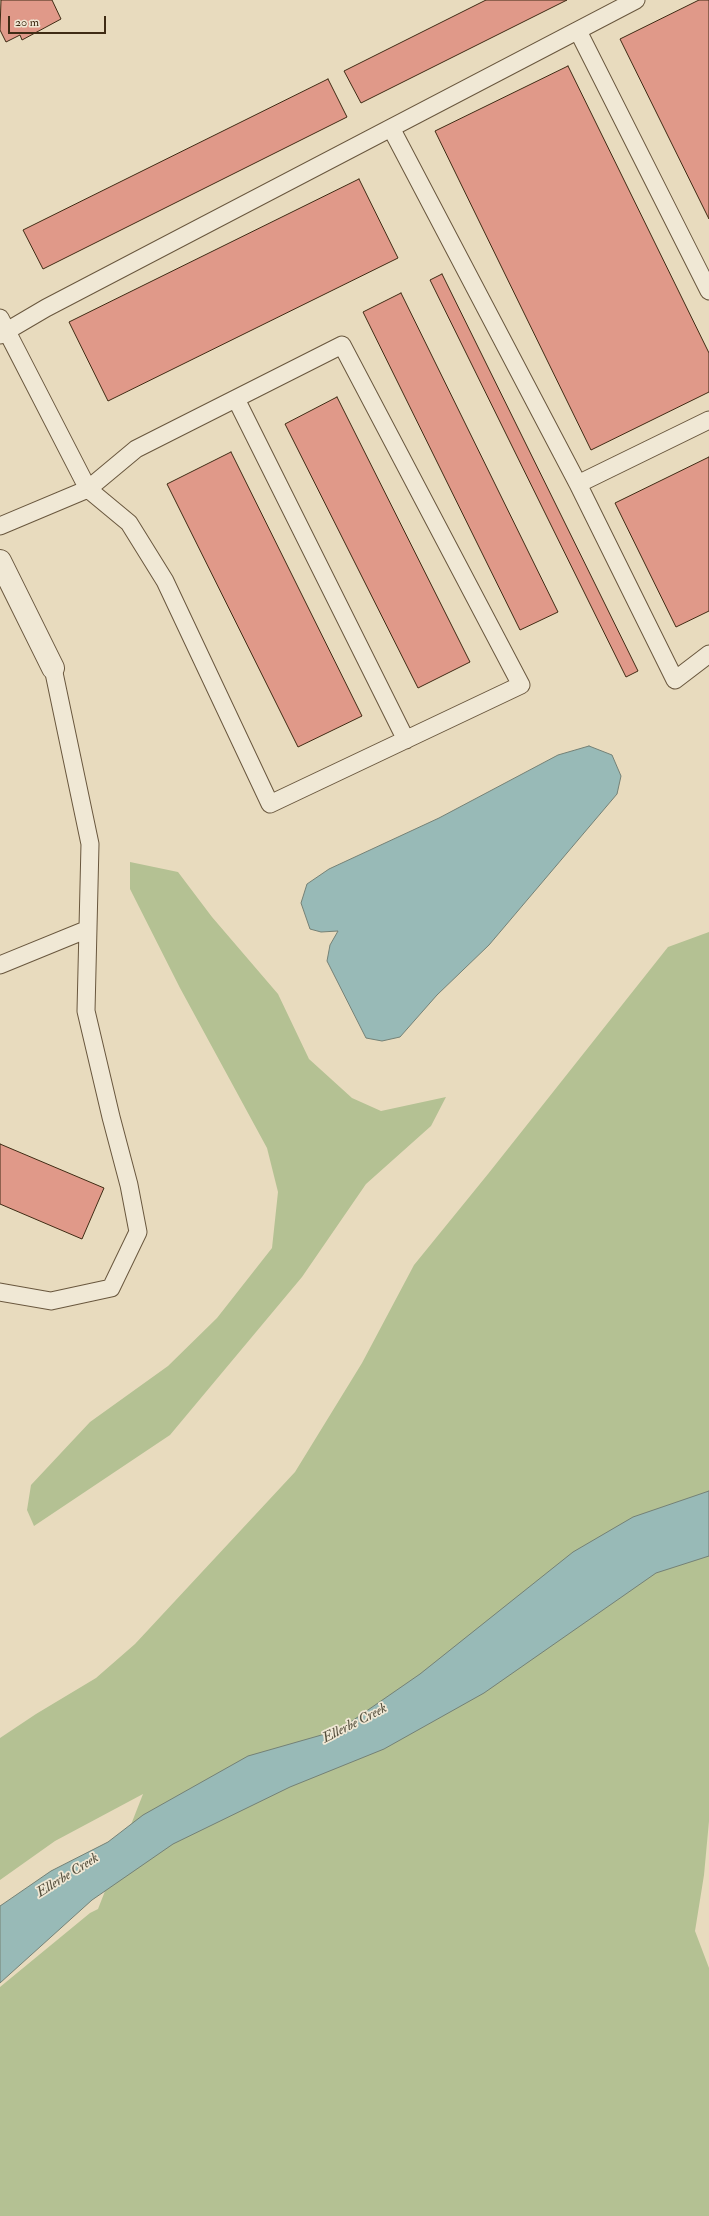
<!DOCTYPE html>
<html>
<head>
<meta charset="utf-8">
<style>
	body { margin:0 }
	#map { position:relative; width:709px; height:2216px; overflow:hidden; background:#e8dbbe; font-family:"IM FELL Double Pica",serif }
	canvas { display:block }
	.scale { position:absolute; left:8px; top:16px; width:98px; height:18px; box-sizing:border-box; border:2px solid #3f2b14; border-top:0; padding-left:5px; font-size:12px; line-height:14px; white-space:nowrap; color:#3f2b14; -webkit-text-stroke:3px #f0e8d5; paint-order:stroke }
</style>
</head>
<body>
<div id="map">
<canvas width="709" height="2216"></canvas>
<div class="scale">20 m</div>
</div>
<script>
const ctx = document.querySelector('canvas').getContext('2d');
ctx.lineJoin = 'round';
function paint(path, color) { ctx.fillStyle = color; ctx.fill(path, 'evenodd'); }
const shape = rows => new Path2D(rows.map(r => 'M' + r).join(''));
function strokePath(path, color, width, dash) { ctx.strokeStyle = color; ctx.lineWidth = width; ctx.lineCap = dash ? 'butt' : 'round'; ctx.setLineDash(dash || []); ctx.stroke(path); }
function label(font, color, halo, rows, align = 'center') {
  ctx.font = font + ' "IM FELL Double Pica",serif'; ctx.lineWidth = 3.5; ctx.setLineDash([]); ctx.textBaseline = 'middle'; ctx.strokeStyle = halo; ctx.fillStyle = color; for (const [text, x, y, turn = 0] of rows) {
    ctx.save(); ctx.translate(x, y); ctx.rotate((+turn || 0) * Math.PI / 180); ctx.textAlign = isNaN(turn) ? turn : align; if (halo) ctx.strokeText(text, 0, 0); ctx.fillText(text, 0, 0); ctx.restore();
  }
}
const green = shape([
	[130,862,178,872,212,917,278,994,309,1059,352,1098,381,1111,446,1097,431,1126,366,1184,302,1277,170,1435,34,1526,27,1510,31,1485,90,1422,168,1366,217,1318,272,1248,278,1192,267,1148,180,988,130,889],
	[709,932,709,1821,704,1875,695,1931,709,1968,709,2216,0,2216,0,1987,90,1913,98,1909,143,1794,55,1841,0,1880,0,1738,36,1714,96,1678,135,1644,295,1472,362,1363,414,1265,488,1174,668,947]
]);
const water = shape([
	[589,746,612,755,621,776,617,794,489,945,437,995,400,1037,382,1041,366,1038,327,961,330,945,338,931,321,932,310,929,301,903,307,884,329,869,439,818,558,755,589,746],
	[709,1491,709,1556,656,1573,484,1693,384,1749,290,1787,173,1844,92,1900,0,1983,0,1906,3,1904,51,1871,108,1842,143,1815,248,1756,339,1730,420,1674,573,1552,633,1517,709,1491]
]);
const building = shape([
	[1,0,52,0,61,19,22,40,20,35,6,42,0,30,1,0],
	[486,0,567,0,361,103,344,71,486,0],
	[699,0,709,0,709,219,620,39,699,0],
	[568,66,709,353,709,392,591,450,435,131,568,66],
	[328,79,347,117,43,269,23,230,328,79],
	[359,179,398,258,108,401,69,322,359,179],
	[442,274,638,671,626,677,430,280,442,274],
	[401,293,558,612,520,630,363,312,401,293],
	[337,397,470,662,418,688,285,424,337,397],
	[231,452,362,716,298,747,167,484,231,452],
	[709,457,709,611,676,627,615,503,709,457],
	[0,1144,104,1188,82,1239,0,1204,0,1144]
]);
const lane = shape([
	[578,31,709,291],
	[391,128,578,484,709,420],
	[0,318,88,489,129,523,165,581,270,804,521,685,342,345,136,449,88,489,0,526],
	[0,335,46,308,636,0],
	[236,399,406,740],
	[578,484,675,680,709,654],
	[0,965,88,929],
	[0,1292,51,1301,111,1288,138,1232,129,1185,111,1117,86,1011,90,844,53,668]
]);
const street = shape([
	[0,561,53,668]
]);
const waterNames = [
	["Ellerbe Creek",355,1724,-27],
	["Ellerbe Creek",68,1876,-32]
];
paint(green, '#b4c193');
paint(water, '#98bab7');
strokePath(water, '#748176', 1);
paint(building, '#e09989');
strokePath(building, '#3f2b14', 1);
strokePath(lane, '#69573e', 19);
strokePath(street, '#69573e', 24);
strokePath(lane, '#f0e8d5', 17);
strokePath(street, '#f0e8d5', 22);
label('italic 14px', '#554f3d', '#f0e8d5', waterNames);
</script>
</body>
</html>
